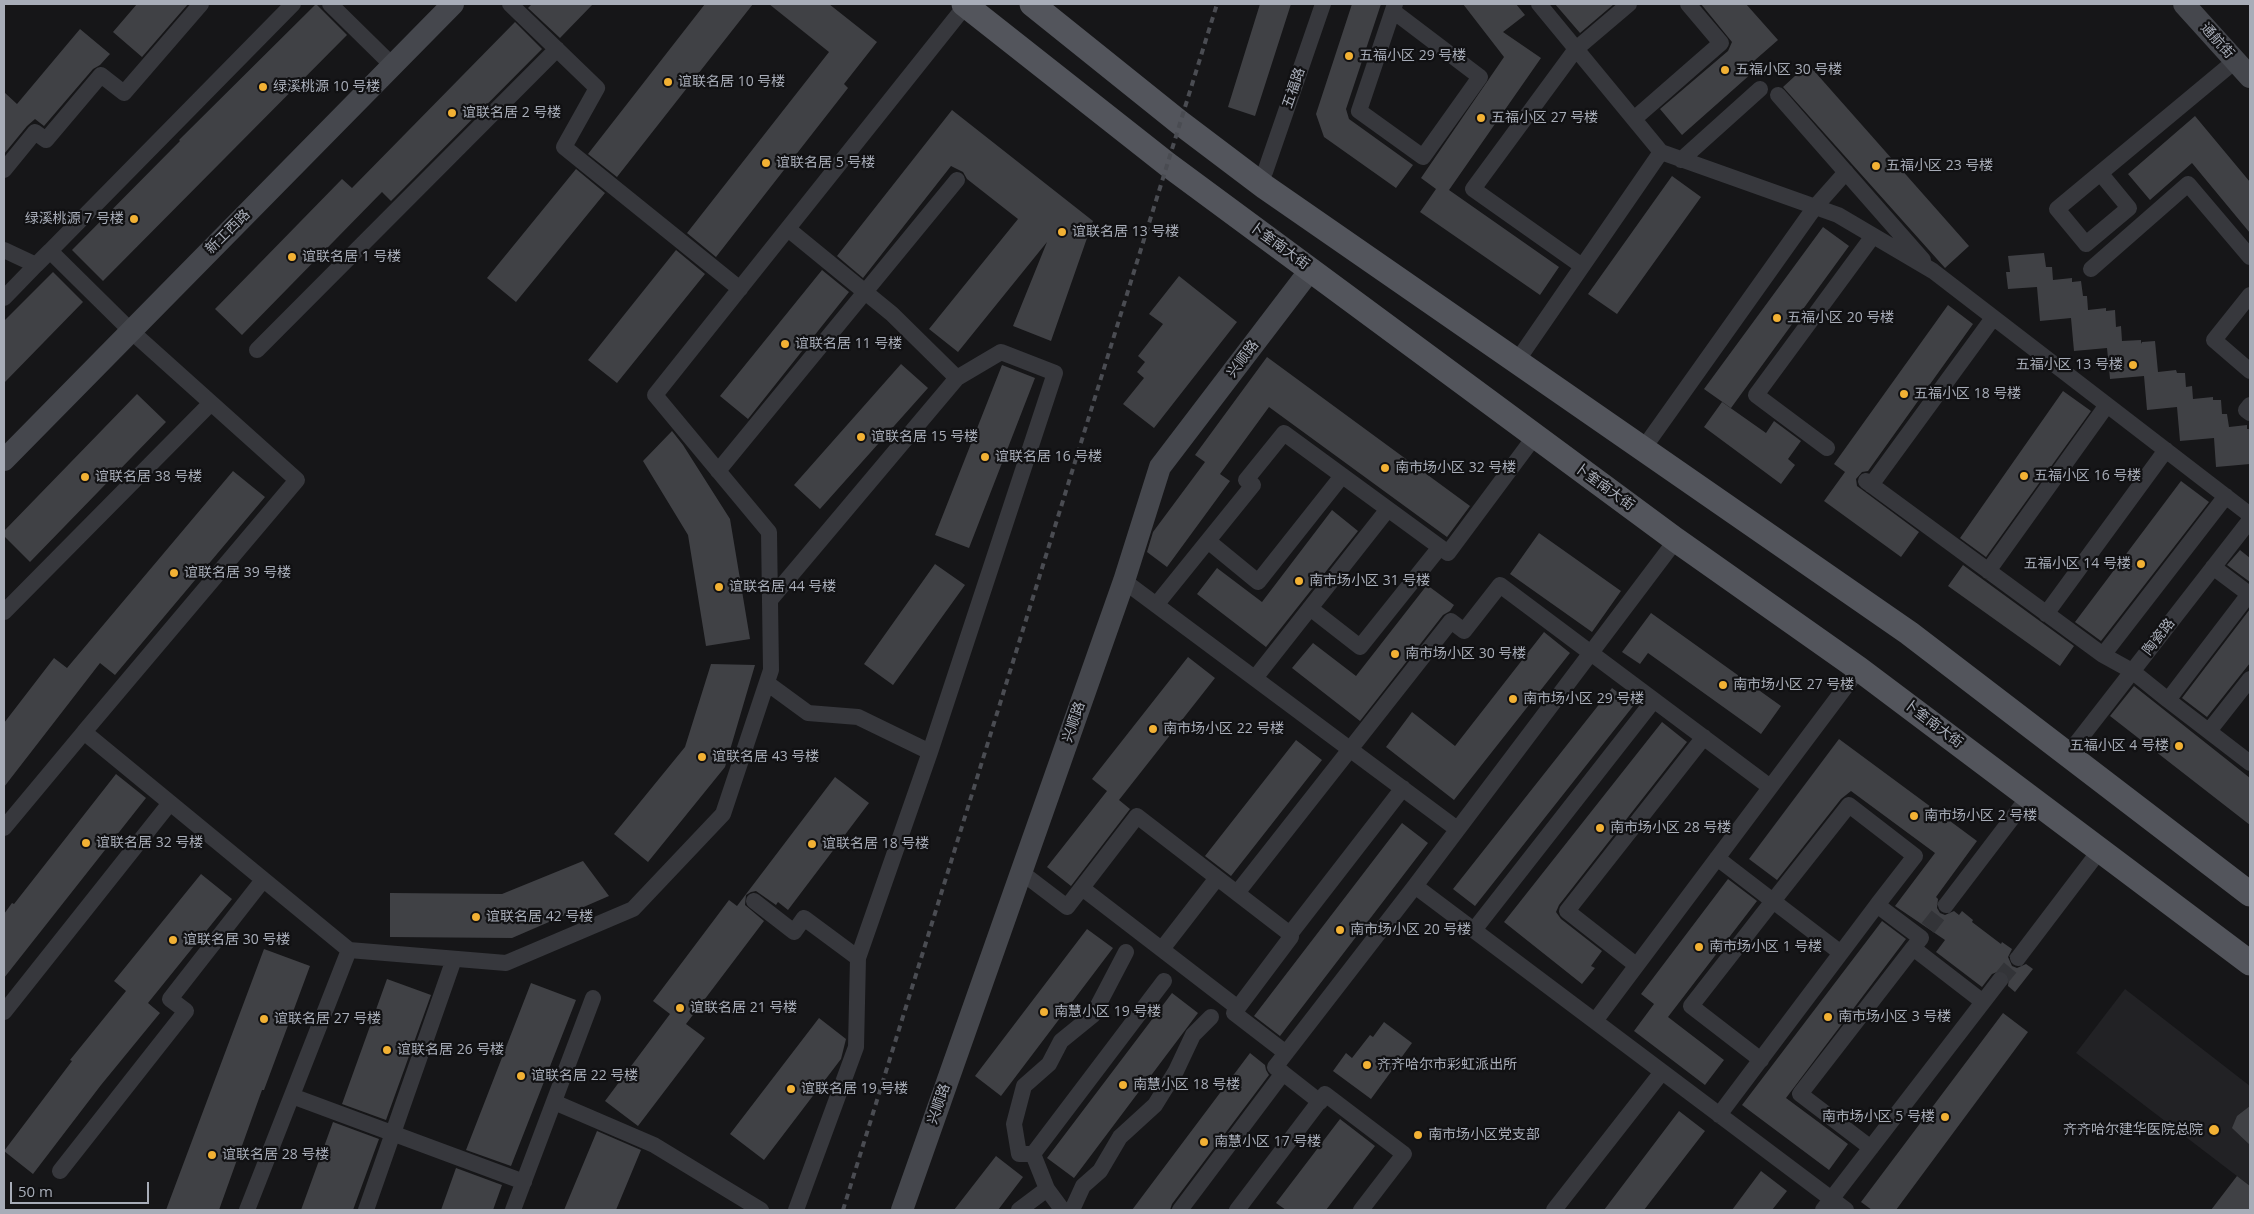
<!DOCTYPE html>
<html>
<head>
<meta charset="utf-8">
<style>
	body { margin:0 }
	#map { position:relative; width:2254px; height:1214px; overflow:hidden; background:#161618; font-family:"Open Sans",sans-serif }
	canvas { display:block }
	.frame { position:absolute; inset:0; border:5px solid #a8adb8; pointer-events:none }
	.scale { position:absolute; left:10px; top:1182px; width:139px; height:22px; box-sizing:border-box; border:2px solid #a8adb8; border-top:0; padding-left:6px; font-size:15px; line-height:18px; white-space:nowrap; color:#a8adb8; -webkit-text-stroke:4px #111113; paint-order:stroke }
</style>
</head>
<body>
<div id="map">
<canvas width="2254" height="1214"></canvas>
<div class="frame"></div>
<div class="scale">50 m</div>
</div>
<script>
const ctx = document.querySelector('canvas').getContext('2d');
ctx.lineJoin = 'round';
function paint(path, color) { ctx.fillStyle = color; ctx.fill(path, 'evenodd'); }
const shape = rows => new Path2D(rows.map(r => 'M' + r).join(''));
function strokePath(path, color, width, dash) { ctx.strokeStyle = color; ctx.lineWidth = width; ctx.lineCap = dash ? 'butt' : 'round'; ctx.setLineDash(dash || []); ctx.stroke(path); }
function label(font, color, halo, rows, align = 'center') {
  ctx.font = font + ' "Open Sans","Noto Sans SC",sans-serif'; ctx.lineWidth = 4.5; ctx.setLineDash([]); ctx.textBaseline = 'middle'; ctx.strokeStyle = halo; ctx.fillStyle = color; for (const [text, x, y, turn = 0] of rows) {
    ctx.save(); ctx.translate(x, y); ctx.rotate((+turn || 0) * Math.PI / 180); ctx.textAlign = isNaN(turn) ? turn : align; if (halo) ctx.strokeText(text, 0, 0); ctx.fillText(text, 0, 0); ctx.restore();
  }
}
const built = shape([
	[2125,989,2250,1086,2250,1186,2076,1053]
]);
const building = shape([
	[137,4,188,4,142,57,113,32],
	[316,4,347,35,103,281,72,250,180,141,179,140],
	[532,4,593,4,560,38,528,8],
	[705,4,753,4,617,177,588,154],
	[769,4,829,4,877,42,844,84,848,88,716,257,687,233,829,52],
	[1260,4,1291,4,1255,116,1228,107],
	[1352,4,1381,4,1346,109,1349,119,1413,165,1396,188,1324,137,1316,114],
	[1463,4,1516,4,1525,15,1503,32,1541,58,1449,190,1559,267,1540,295,1420,212,1436,189,1421,178,1504,57],
	[1555,4,1614,4,1580,33],
	[1701,4,1746,4,1778,40,1747,67,1752,73,1682,135,1660,109,1728,51,1732,42],
	[515,22,542,49,391,201,382,192,242,335,215,309,342,179,352,188],
	[80,29,110,54,100,65,93,69,44,126,35,119,27,126,4,154,4,92,17,104],
	[1808,64,1969,246,1945,268,1783,87],
	[952,110,1093,221,1051,341,1013,326,1047,242,958,352,929,329,1018,219,967,179,963,172,951,166,863,278,837,256],
	[2195,116,2250,182,2250,233,2192,163,2150,200,2128,174],
	[576,169,605,193,516,302,487,278],
	[1672,176,1701,197,1617,314,1588,294],
	[1823,227,1849,246,1731,408,1704,389],
	[676,250,705,274,617,383,588,360],
	[2044,253,2046,267,2052,267,2053,280,2072,278,2072,282,2081,281,2083,296,2087,296,2088,310,2106,308,2106,311,2115,310,2116,327,2121,326,2122,341,2141,340,2141,344,2142,342,2155,341,2158,372,2176,370,2177,373,2185,373,2186,387,2192,386,2193,399,2213,397,2213,400,2221,400,2222,414,2227,414,2229,427,2247,425,2247,429,2250,429,2250,464,2216,467,2214,438,2180,441,2177,407,2147,410,2144,376,2110,379,2107,348,2074,351,2071,318,2040,321,2037,287,2008,289,2006,272,2010,272,2008,256],
	[822,270,849,292,748,419,720,396],
	[53,272,83,302,4,383,4,321],
	[1179,276,1237,322,1154,428,1123,404,1144,378,1137,372,1145,362,1138,356,1163,324,1149,314],
	[1948,305,1973,324,1868,471,1862,472,1856,479,1857,486,1919,532,1901,557,1824,501,1845,472,1834,464],
	[1267,357,1470,506,1447,537,1269,407,1220,474,1230,481,1167,567,1147,552,1153,532,1205,462,1195,455],
	[901,364,928,388,820,509,794,485],
	[1002,365,1035,378,969,548,935,535],
	[2063,391,2091,411,1986,557,1960,538],
	[137,394,166,422,30,562,4,536,4,531],
	[1722,402,1766,433,1774,421,1801,441,1788,459,1795,465,1781,484,1704,427],
	[672,431,683,445,730,519,750,639,706,646,688,535,643,461],
	[233,471,265,497,115,675,100,663,4,787,4,723,54,658,67,668],
	[2181,481,2209,502,2101,641,2075,622],
	[1332,510,1358,531,1266,647,1197,594,1217,568,1262,602],
	[1539,533,1621,591,1592,632,1510,574],
	[2240,550,2250,558,2250,582,2227,565],
	[935,564,965,585,893,685,864,664],
	[1963,565,2074,646,2060,666,1948,586],
	[1427,585,1454,605,1450,611,1443,615,1360,721,1292,668,1313,643,1356,676],
	[2250,609,2250,663,2207,717,2182,698],
	[1651,613,1781,706,1761,734,1648,653,1640,664,1622,652],
	[1544,632,1570,653,1454,800,1386,747,1412,712,1455,746],
	[1188,657,1215,678,1119,800,1130,809,1071,886,1047,867,1107,791,1092,779],
	[711,664,755,665,725,767,648,862,614,834,685,747],
	[2134,686,2250,778,2250,825,2110,716],
	[1612,688,1634,705,1475,906,1453,889],
	[1662,722,1687,742,1559,905,1556,912,1561,919,1602,951,1591,966,1595,968,1582,984,1504,922],
	[1839,739,1977,841,1936,897,1938,899,1937,908,1940,913,1945,915,1954,911,1959,915,1962,911,1973,920,1972,922,2001,944,2002,942,2012,949,2008,957,2012,966,2017,968,2026,964,2033,969,2015,992,2008,986,2009,977,2002,970,1992,974,1982,987,1936,952,1945,940,1895,906,1935,853,1851,791,1841,799,1777,880,1749,859],
	[1296,740,1322,760,1231,876,1205,856],
	[116,774,146,798,4,978,4,914,12,903,14,904],
	[835,777,869,803,788,910,778,902,776,905,756,891,751,892,746,895,745,905,764,921,686,1024,705,1038,638,1126,605,1101,670,1014,653,1001,729,900,737,906],
	[1402,823,1428,843,1280,1036,1254,1016],
	[583,861,609,896,512,938,390,937,390,893,502,894],
	[201,874,232,899,148,1003,160,1013,101,1085,33,1174,4,1151,72,1061,70,1060,126,991,114,981],
	[1728,879,1757,901,1668,1017,1724,1060,1705,1085,1634,1031,1654,1004,1641,994],
	[1882,921,1906,939,1786,1098,1848,1144,1829,1170,1742,1105],
	[1087,929,1113,948,1001,1096,975,1076],
	[264,949,310,966,264,1090,262,1090,219,1210,166,1210],
	[387,979,431,995,386,1120,342,1104],
	[531,983,576,1000,511,1166,466,1150],
	[1172,993,1198,1013,1074,1178,1047,1158],
	[2003,1013,2028,1032,1896,1210,1872,1210,1861,1202],
	[819,1018,846,1039,841,1059,764,1160,730,1134],
	[1384,1022,1412,1043,1371,1099,1333,1071,1346,1053,1352,1058,1370,1035,1373,1037],
	[1250,1053,1265,1065,1266,1070,1269,1075,1172,1204,1170,1210,1132,1210],
	[2250,1106,2250,1145,2232,1128,2237,1116],
	[1679,1111,1705,1131,1644,1210,1604,1210],
	[1340,1119,1375,1146,1326,1210,1286,1210,1276,1203],
	[333,1122,379,1139,353,1210,301,1210],
	[597,1131,641,1150,616,1210,564,1210],
	[996,1156,1023,1177,998,1210,954,1210],
	[456,1168,502,1185,493,1210,441,1210],
	[1761,1171,1787,1191,1772,1210,1732,1210],
	[2237,1176,2250,1186,2250,1210,2211,1210]
]);
const streetTunnel = shape([
	[1928,928,1946,905],
	[2000,980,2018,958]
]);
const street = shape([
	[330,4,392,65],
	[510,4,597,88,564,147,740,289],
	[1539,4,1661,152,1838,215,1933,271,2250,515],
	[1393,11,1480,77,1423,157,1359,111,1395,4],
	[1778,95,1923,260],
	[1634,119,1721,43,1688,4],
	[1681,160,1760,89],
	[4,170,35,132,46,140,101,75,124,93,201,4],
	[1265,172,1323,4],
	[2101,174,2129,208,2086,244,2057,209,2235,61],
	[4,250,36,265,50,251,131,331,297,480,84,732,349,950],
	[50,251,293,4],
	[1582,266,1473,189,1576,49,1629,4],
	[2091,269,2188,184,2250,257],
	[2250,295,2214,340,2250,371],
	[4,298,36,265],
	[257,350,557,49],
	[1517,361,1661,152],
	[2250,405,2246,410,2250,413],
	[1827,448,1756,395,1873,236],
	[1643,449,1815,207,1846,172],
	[718,471,957,180],
	[1866,481,2103,655,2132,671,2168,700,2249,594,2213,567],
	[1871,485,1993,318],
	[1208,541,1258,582,1342,476],
	[1988,571,2107,405],
	[1124,581,1457,829],
	[770,600,957,378],
	[1156,605,1253,485,1246,480,1284,433,1448,553,1535,436],
	[1310,608,1360,647,1440,547],
	[4,612,211,403],
	[2046,614,2166,450],
	[2103,655,2226,496],
	[1255,678,1388,509],
	[767,683,808,713,858,717,930,752],
	[2168,700,2250,763],
	[2209,731,2250,679],
	[2068,754,2250,520],
	[4,828,84,732],
	[1717,858,1773,901,1849,805,1915,856,1877,905],
	[1021,872,1067,907,1137,816,1290,934,1403,788],
	[1415,886,1846,1210],
	[1082,888,1238,1008],
	[1237,893,1451,621,1464,631,1500,585,1770,787],
	[754,901,794,932,804,918,858,958,930,752,1055,373,1001,352,957,378,892,314,788,229],
	[1946,905,2029,796],
	[1474,930,1654,700],
	[1162,949,1217,878],
	[2018,958,2100,850],
	[1636,965,1567,911,1704,737],
	[4,1012,170,803],
	[1595,1021,1859,669],
	[1286,1053,1234,1013,1291,937],
	[1761,1060,1691,1006,1773,901,1841,953],
	[1283,1073,1320,1102],
	[292,1096,524,1182],
	[554,1102,654,1145,761,1210],
	[1719,1115,1877,905,1921,938,1913,948],
	[1871,1148,1800,1094,1913,948,1983,1002],
	[1033,1154,1019,1154,1014,1124,1024,1086,1049,1064,1061,1041,1093,1015,1126,952],
	[60,1171,186,1011,170,999,263,880],
	[1047,1189,1033,1154,1164,981],
	[247,1210,349,950,506,963,633,909,723,814,771,670,769,532,655,395,966,5],
	[366,1210,454,959],
	[513,1210,593,998],
	[796,1210,856,1047,858,958],
	[1019,1210,1047,1189,1061,1208],
	[1072,1210,1083,1186,1100,1171,1120,1137,1155,1105,1176,1071,1193,1035,1211,1017],
	[1180,1210,1283,1073,1275,1067,1279,1062,1415,886,1676,540],
	[1237,1210,1325,1094,1404,1154,1361,1210],
	[1554,1210,1662,1072],
	[1823,1210,2000,980]
]);
const secondary = shape([
	[2184,4,2250,77],
	[4,460,453,4],
	[902,1210,1124,581,1160,467,1311,269]
]);
const primary = shape([
	[964,4,1167,164,1676,540,1859,669,2250,963],
	[1032,4,1179,122,1265,187,1909,633,2250,894]
]);
const rail = shape([
	[843,1210,1217,4]
]);
const markers = [
	[1349,56,5,"#f2b134"],
	[1725,70,5,"#f2b134"],
	[668,82,5,"#f2b134"],
	[263,87,5,"#f2b134"],
	[452,113,5,"#f2b134"],
	[1481,118,5,"#f2b134"],
	[766,163,5,"#f2b134"],
	[1876,166,5,"#f2b134"],
	[134,219,5,"#f2b134"],
	[1062,232,5,"#f2b134"],
	[292,257,5,"#f2b134"],
	[1777,318,5,"#f2b134"],
	[785,344,5,"#f2b134"],
	[2133,365,5,"#f2b134"],
	[1904,394,5,"#f2b134"],
	[861,437,5,"#f2b134"],
	[985,457,5,"#f2b134"],
	[1385,468,5,"#f2b134"],
	[2024,476,5,"#f2b134"],
	[85,477,5,"#f2b134"],
	[2141,564,5,"#f2b134"],
	[174,573,5,"#f2b134"],
	[1299,581,5,"#f2b134"],
	[719,587,5,"#f2b134"],
	[1395,654,5,"#f2b134"],
	[1723,685,5,"#f2b134"],
	[1513,699,5,"#f2b134"],
	[1153,729,5,"#f2b134"],
	[2179,746,5,"#f2b134"],
	[702,757,5,"#f2b134"],
	[1914,816,5,"#f2b134"],
	[1600,828,5,"#f2b134"],
	[86,843,5,"#f2b134"],
	[812,844,5,"#f2b134"],
	[476,917,5,"#f2b134"],
	[1340,930,5,"#f2b134"],
	[173,940,5,"#f2b134"],
	[1699,947,5,"#f2b134"],
	[680,1008,5,"#f2b134"],
	[1044,1012,5,"#f2b134"],
	[1828,1017,5,"#f2b134"],
	[264,1019,5,"#f2b134"],
	[387,1050,5,"#f2b134"],
	[1367,1065,5,"#f2b134"],
	[521,1076,5,"#f2b134"],
	[1123,1085,5,"#f2b134"],
	[791,1089,5,"#f2b134"],
	[1945,1117,5,"#f2b134"],
	[2214,1130,6,"#f2b134"],
	[1418,1135,5,"#f2b134"],
	[1204,1142,5,"#f2b134"],
	[212,1155,5,"#f2b134"]
];
const streetNames = [
	["通航街",2217,41,48],
	["五福路",1294,88,-71],
	["新工西路",228,232,-45],
	["卜奎南大街",1279,246,36],
	["兴顺路",1243,359,-53],
	["卜奎南大街",1604,487,36],
	["陶瓷路",2159,637,-52],
	["兴顺路",1074,722,-71],
	["卜奎南大街",1933,724,37],
	["兴顺路",939,1104,-71]
];
const poiNames = [
	["五福小区 29 号楼",1359,56],
	["五福小区 30 号楼",1735,70],
	["谊联名居 10 号楼",678,82],
	["绿溪桃源 10 号楼",273,87],
	["谊联名居 2 号楼",462,113],
	["五福小区 27 号楼",1491,118],
	["谊联名居 5 号楼",776,163],
	["五福小区 23 号楼",1886,166],
	["绿溪桃源 7 号楼",124,219,"right"],
	["谊联名居 13 号楼",1072,232],
	["谊联名居 1 号楼",302,257],
	["五福小区 20 号楼",1787,318],
	["谊联名居 11 号楼",795,344],
	["五福小区 13 号楼",2123,365,"right"],
	["五福小区 18 号楼",1914,394],
	["谊联名居 15 号楼",871,437],
	["谊联名居 16 号楼",995,457],
	["南市场小区 32 号楼",1395,468],
	["五福小区 16 号楼",2034,476],
	["谊联名居 38 号楼",95,477],
	["五福小区 14 号楼",2131,564,"right"],
	["谊联名居 39 号楼",184,573],
	["南市场小区 31 号楼",1309,581],
	["谊联名居 44 号楼",729,587],
	["南市场小区 30 号楼",1405,654],
	["南市场小区 27 号楼",1733,685],
	["南市场小区 29 号楼",1523,699],
	["南市场小区 22 号楼",1163,729],
	["五福小区 4 号楼",2169,746,"right"],
	["谊联名居 43 号楼",712,757],
	["南市场小区 2 号楼",1924,816],
	["南市场小区 28 号楼",1610,828],
	["谊联名居 32 号楼",96,843],
	["谊联名居 18 号楼",822,844],
	["谊联名居 42 号楼",486,917],
	["南市场小区 20 号楼",1350,930],
	["谊联名居 30 号楼",183,940],
	["南市场小区 1 号楼",1709,947],
	["谊联名居 21 号楼",690,1008],
	["南慧小区 19 号楼",1054,1012],
	["南市场小区 3 号楼",1838,1017],
	["谊联名居 27 号楼",274,1019],
	["谊联名居 26 号楼",397,1050],
	["齐齐哈尔市彩虹派出所",1377,1065],
	["谊联名居 22 号楼",531,1076],
	["南慧小区 18 号楼",1133,1085],
	["谊联名居 19 号楼",801,1089],
	["南市场小区 5 号楼",1935,1117,"right"],
	["齐齐哈尔建华医院总院",2203,1130,"right"],
	["南市场小区党支部",1428,1135],
	["南慧小区 17 号楼",1214,1142],
	["谊联名居 28 号楼",222,1155]
];
paint(built, '#222225');
paint(building, '#404145');
strokePath(streetTunnel, '#333438', 16, [16, 8]);
strokePath(street, '#37383d', 16);
strokePath(secondary, '#45474d', 22);
strokePath(primary, '#53555c', 25);
strokePath(rail, '#4a4c52', 4, [6, 5]);
for (const [x, y, r, color] of markers) { const dot = new Path2D(); dot.arc(x, y, r, 0, 2 * Math.PI); ctx.fillStyle = color; ctx.fill(dot); strokePath(dot, '#111113', 2); }
label('14px', '#a8adb8', '#111113', streetNames);
label('14px', '#a8adb8', '#111113', poiNames, 'left');
</script>
</body>
</html>
